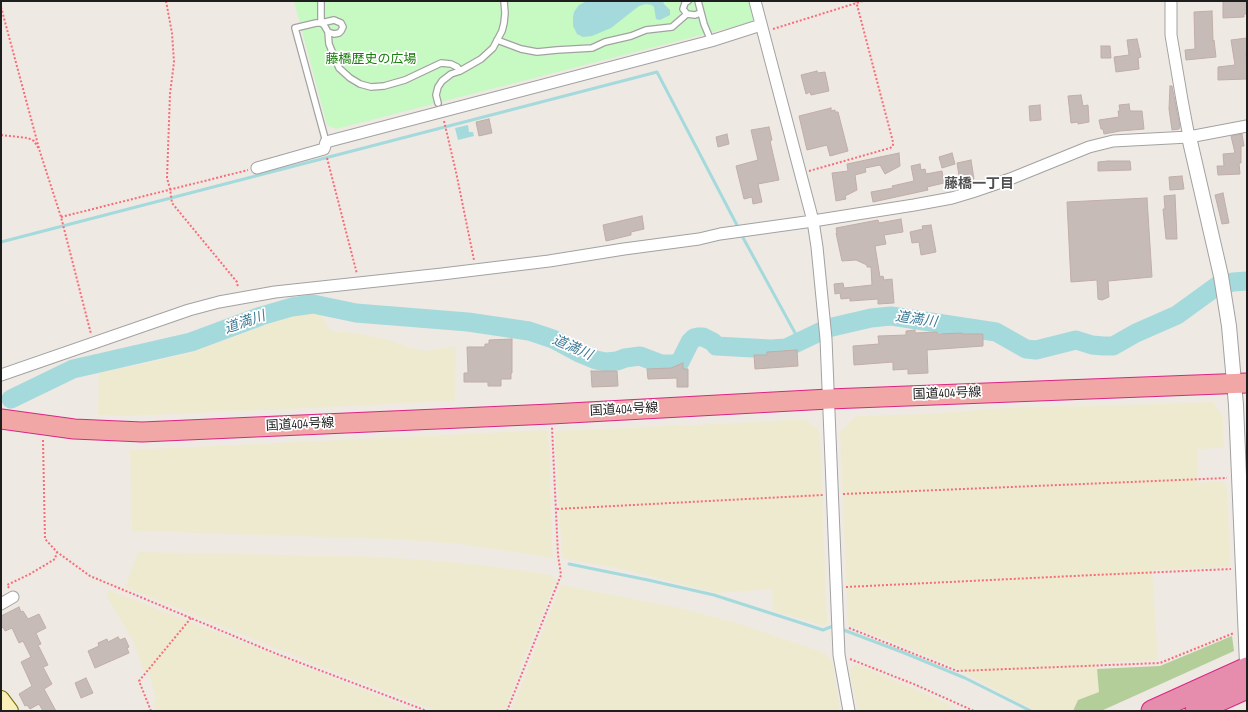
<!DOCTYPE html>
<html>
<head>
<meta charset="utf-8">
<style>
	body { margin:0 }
	#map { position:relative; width:1248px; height:712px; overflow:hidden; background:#efe9e4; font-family:"Sofia Sans Condensed",sans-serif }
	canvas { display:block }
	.frame { position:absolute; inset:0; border:2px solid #1e1e1e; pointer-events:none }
</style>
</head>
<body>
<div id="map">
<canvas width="1248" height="712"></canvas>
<div class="frame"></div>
</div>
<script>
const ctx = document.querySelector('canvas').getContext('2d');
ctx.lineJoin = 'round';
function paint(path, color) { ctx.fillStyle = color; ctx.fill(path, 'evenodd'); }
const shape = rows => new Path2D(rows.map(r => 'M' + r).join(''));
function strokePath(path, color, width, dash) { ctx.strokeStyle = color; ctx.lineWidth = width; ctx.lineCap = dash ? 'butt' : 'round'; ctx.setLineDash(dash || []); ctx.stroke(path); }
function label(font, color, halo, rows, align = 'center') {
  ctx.font = font + ' "Sofia Sans Condensed","Noto Sans JP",sans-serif'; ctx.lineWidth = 3.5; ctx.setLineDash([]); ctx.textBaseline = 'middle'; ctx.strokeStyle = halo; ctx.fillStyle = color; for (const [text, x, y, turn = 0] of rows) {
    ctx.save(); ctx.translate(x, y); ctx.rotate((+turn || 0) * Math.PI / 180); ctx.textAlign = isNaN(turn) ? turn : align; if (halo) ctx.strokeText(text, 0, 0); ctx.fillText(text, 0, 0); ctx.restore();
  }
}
const farmland = shape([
	[314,311,320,313,329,329,336,332,347,332,360,334,389,340,405,346,425,351,456,346,455,401,224,412,126,416,98,415,99,371,130,367,190,353,277,321],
	[1213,402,1223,417,1224,448,1198,449,1198,483,1222,481,1227,487,1230,567,1152,570,1158,660,1097,663,1099,692,1078,700,1073,711,1035,711,948,664,848,625,840,431,857,416,926,414,1025,407,1091,406],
	[805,419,818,429,820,436,827,623,825,626,773,611,772,589,717,593,621,569,562,558,555,431,737,423],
	[548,430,553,558,461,544,390,539,132,531,130,450],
	[138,552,381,557,464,563,518,570,550,575,556,580,527,651,505,711,437,711,332,671,125,587],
	[561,585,679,608,737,623,825,653,832,661,840,711,511,711],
	[109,590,274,655,416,711,155,711,153,704,156,699,149,673,143,671,135,645,106,595],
	[854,665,859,665,949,704,956,711,858,711,849,670]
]);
const forest = shape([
	[1232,636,1234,651,1101,711,1073,711,1078,700,1099,692,1097,669,1160,666]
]);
const park = shape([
	[294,1,750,1,754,16,752,22,336,129,327,125]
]);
const water = shape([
	[587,1,663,1,664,4,670,10,670,15,660,20,656,19,654,7,652,5,646,4,639,6,611,28,592,36,583,37,577,34,573,26,573,17,574,12,579,5],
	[468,125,469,132,473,132,474,136,458,140,455,128]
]);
const stream = shape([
	[741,234,800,342],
	[1,242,657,72,739,229],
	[569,564,648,580,714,595,823,630,833,626,835,627],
	[841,629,902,652,965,678,1031,711]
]);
const river = shape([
	[11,399,73,369,191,342,261,316,292,307,313,304,356,313,468,322,529,331,553,339,579,353,596,360,606,362,617,361,625,358,640,356,661,364,674,364,680,362,690,342,694,338,698,337,703,337,713,342,716,346,771,349,786,348,828,328,871,318,891,316,996,332,1026,349,1036,350,1076,340,1092,345,1103,346,1113,346,1136,333,1177,315,1217,286,1233,282,1247,281]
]);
const building = shape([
	[1223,1,1247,1,1247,14,1244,14,1244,17,1223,18,1223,1],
	[1212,11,1213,41,1214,40,1216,57,1186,60,1185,50,1195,49,1194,12,1212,11],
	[1247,38,1247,51,1246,51,1247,79,1218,80,1218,67,1235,65,1231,40,1247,38],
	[1137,39,1141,57,1138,58,1139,69,1116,72,1114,57,1129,55,1127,40,1137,39],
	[1101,46,1110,46,1111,58,1101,58,1101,46],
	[817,71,818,73,825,72,829,91,811,95,810,92,806,94,801,75,817,71],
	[1170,86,1172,86,1180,127,1179,129,1172,130,1169,109,1170,86],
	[1081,95,1083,106,1088,105,1089,122,1078,124,1078,122,1071,123,1068,96,1081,95],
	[1129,104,1130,111,1142,111,1144,129,1120,131,1104,134,1103,129,1101,129,1099,120,1119,117,1118,111,1120,111,1119,105,1129,104],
	[1040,105,1041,120,1030,121,1029,106,1040,105],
	[831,108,831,111,835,110,835,112,838,112,848,151,830,156,827,145,807,150,799,116,831,108],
	[489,119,492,133,479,136,476,122,489,119],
	[769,127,772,140,770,141,779,180,758,184,762,202,753,204,752,197,744,199,736,166,758,160,751,130,769,127],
	[727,134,729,144,718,147,716,137,727,134],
	[1242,134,1244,146,1241,146,1241,163,1239,163,1240,174,1218,175,1217,166,1224,166,1223,154,1235,153,1231,136,1242,134],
	[899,153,900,166,885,174,880,165,865,168,866,172,855,175,857,190,845,196,846,199,836,201,832,173,848,171,847,164,899,153],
	[952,153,955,164,942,168,939,157,952,153],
	[971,160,974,179,960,182,957,163,971,160],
	[1108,161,1130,161,1131,170,1098,171,1098,162,1108,161],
	[920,164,921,170,925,169,926,174,942,171,944,183,927,187,928,190,873,202,871,192,893,188,892,186,914,181,911,166,920,164],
	[1182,176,1184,189,1170,190,1169,177,1182,176],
	[1223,193,1229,223,1222,224,1215,195,1223,193],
	[1175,195,1177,239,1166,239,1163,209,1165,209,1164,196,1175,195],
	[1147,198,1152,277,1108,281,1109,297,1102,300,1098,299,1097,280,1071,282,1067,202,1147,198],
	[642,216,644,229,631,232,631,235,606,241,603,225,642,216],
	[901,219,903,232,884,235,886,244,875,246,880,277,883,276,884,280,892,279,894,303,878,304,878,299,850,301,850,298,841,299,840,293,835,294,834,284,843,283,844,288,872,285,871,267,867,267,867,265,856,260,842,261,836,233,837,233,836,228,878,220,879,223,901,219],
	[931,225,936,252,921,255,919,242,912,243,910,232,923,229,922,226,931,225],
	[915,330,915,333,937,332,938,334,962,333,962,334,983,334,983,346,927,350,928,373,908,374,908,369,893,370,893,362,854,365,853,346,879,344,878,336,906,335,906,331,915,330],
	[512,339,512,373,511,373,511,379,501,379,501,386,488,386,488,382,464,382,464,373,468,373,467,347,485,347,485,344,489,344,489,340,512,339],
	[797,350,798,366,755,369,754,355,767,355,767,352,797,350],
	[683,363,683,369,688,369,688,387,677,387,677,378,648,379,647,369,671,368,683,363],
	[591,371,617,371,618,386,592,387,591,371],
	[19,607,21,612,23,611,28,619,39,614,46,628,36,633,41,644,38,645,48,665,43,667,52,684,44,689,56,711,43,711,39,704,30,709,27,705,25,706,19,694,32,686,21,662,31,657,23,641,19,643,12,628,5,631,3,627,1,629,1,616,19,607],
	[118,637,120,640,125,638,129,647,127,648,129,653,95,668,88,651,99,646,98,643,107,639,108,642,118,637],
	[86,678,93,693,81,698,75,683,86,678]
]);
const path = shape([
	[166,1,172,33,174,62,170,94,167,178,170,189,172,203,237,282,238,288],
	[1,7,40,152,61,217,91,334],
	[773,29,863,1],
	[444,121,456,172,474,260],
	[1,135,28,138,34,141,39,149],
	[327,158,357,274],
	[809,171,890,148,893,146,893,142,856,1],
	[61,217,248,170],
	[43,440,45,539,57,552,90,576,277,654,427,711],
	[843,494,1227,478],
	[557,509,823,495],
	[846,587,1094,575,1231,569],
	[9,588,7,585,30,574,55,559,57,552],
	[849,628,957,671,1160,663,1234,633],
	[850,659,916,685,974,711],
	[151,711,139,681,191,618],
	[507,711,561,575,558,555,552,427]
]);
const service = shape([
	[321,1,321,23,324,25,328,32,334,34,339,33,341,31,343,27,341,23,334,20,321,23,316,23,295,28,326,142],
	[688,1,685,3,683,9,687,14,695,15,700,13],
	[698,1,704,24,711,41],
	[328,32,329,44,339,68,350,78,360,84,371,87,384,86,405,80,441,63,451,64,457,67,460,71],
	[497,40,521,49,537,52,557,50,592,48,605,42,631,36,646,30,672,27,687,14],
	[438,103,436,95,438,87,442,81,451,74,460,71,481,59,493,48,502,31,504,23,505,13,504,1]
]);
const minor = shape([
	[755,1,813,221,817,247,826,339,839,655,849,711],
	[1171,1,1171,35,1182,100,1189,137],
	[257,168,324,149,326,142,711,41,761,25],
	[1,375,189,310,219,302,275,292,442,274,549,261,624,249,699,239,720,234,813,221,914,205,952,198,972,192,1010,179,1089,147,1113,141,1189,137,1247,126],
	[1,604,13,597]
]);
const tertiary = shape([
	[1189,137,1221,276,1229,326,1236,405,1247,664]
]);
const secondary = shape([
	[1,699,10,711]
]);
const trunk = shape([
	[1,419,74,429,142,432,551,414,829,399,1247,383]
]);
const motorway = shape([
	[1152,711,1247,668],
	[1196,711,1247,688]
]);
const parkNames = [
	["藤橋歴史の広場",371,60]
];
const streetNames = [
	["国道404号線",947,394,-2],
	["国道404号線",624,410,-3],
	["国道404号線",300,425,-3]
];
const neighbourhoodNames = [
	["藤橋一丁目",979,184]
];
const waterNames = [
	["道満川",916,320,8],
	["道満川",245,323,-19],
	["道満川",572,348,24]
];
paint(farmland, '#eeead0');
paint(forest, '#b3ce99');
paint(park, '#c7f9c2');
paint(water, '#a5dadc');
strokePath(stream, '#a5dadc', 3);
strokePath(river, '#a5dadc', 19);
paint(building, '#c7bbb8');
strokePath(building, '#c1ada7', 1);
strokePath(service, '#a2a2a2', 8);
strokePath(minor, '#a2a2a2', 13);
strokePath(tertiary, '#a2a2a2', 16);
strokePath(secondary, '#756c06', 18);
strokePath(trunk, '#d92684', 21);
strokePath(motorway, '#d92684', 23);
strokePath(path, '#f86c77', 2, [2, 2]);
strokePath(service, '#fff', 5.5);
strokePath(minor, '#fff', 11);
strokePath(tertiary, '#fff', 14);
strokePath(secondary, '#f9f0b9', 16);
strokePath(trunk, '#f0a7a6', 19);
strokePath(motorway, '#e68dae', 21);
label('13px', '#187c0c', '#fff', parkNames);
label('13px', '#1e1e1e', '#fff', streetNames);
label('bold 14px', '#515151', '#fff', neighbourhoodNames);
label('italic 14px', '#427b96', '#fff', waterNames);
</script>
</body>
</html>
